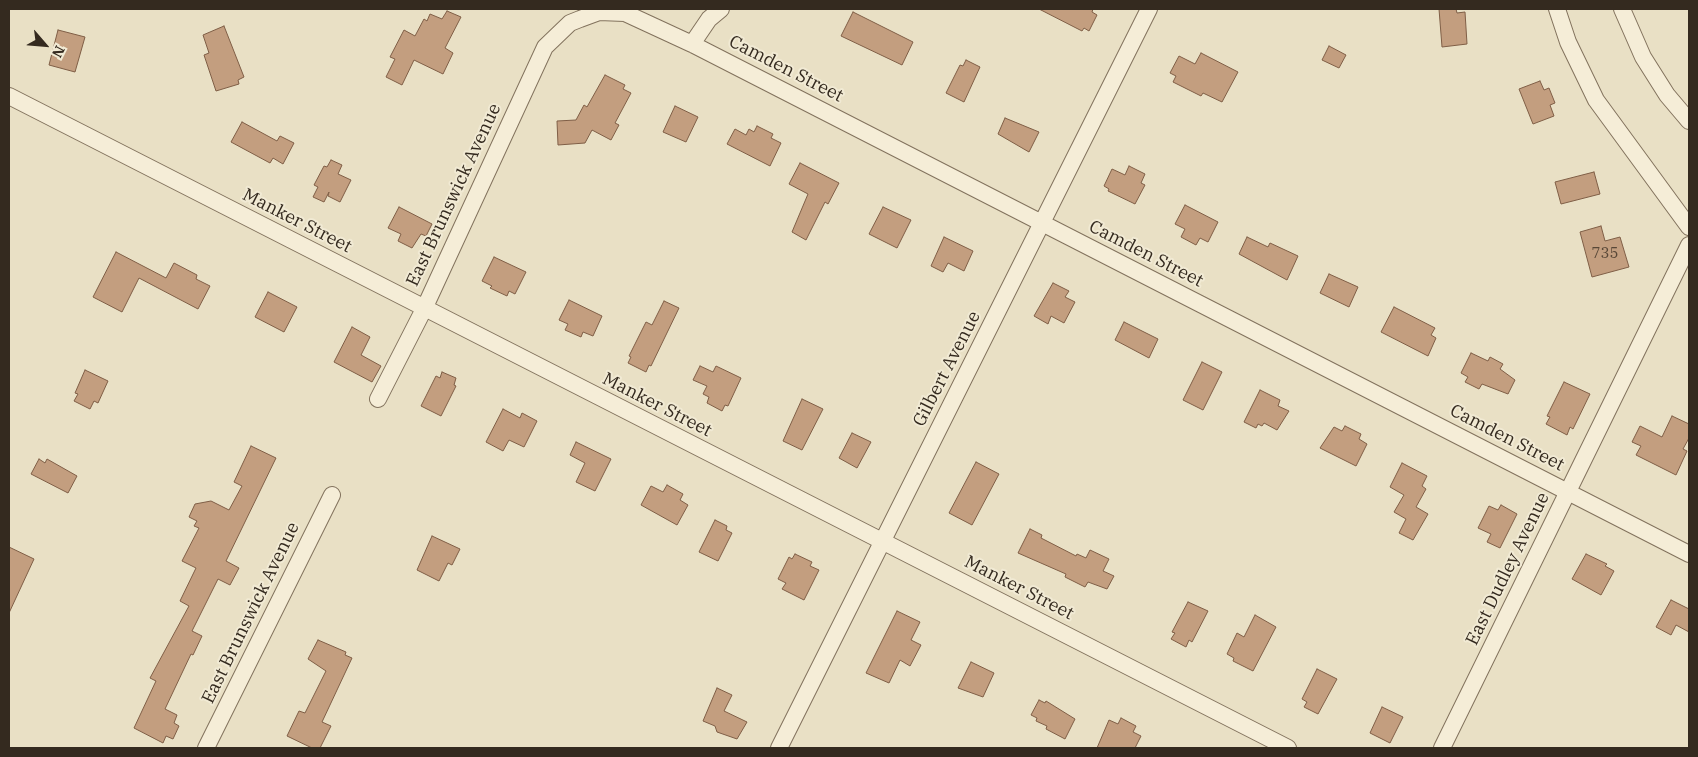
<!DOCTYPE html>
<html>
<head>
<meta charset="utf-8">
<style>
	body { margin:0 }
	#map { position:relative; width:1698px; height:757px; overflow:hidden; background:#e9e0c5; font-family:"IBM Plex Serif",serif }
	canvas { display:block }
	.frame { position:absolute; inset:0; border:10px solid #342a1f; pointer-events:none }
	.north { position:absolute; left:20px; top:20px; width:50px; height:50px; -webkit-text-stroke:4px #f1ead4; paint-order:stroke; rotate:117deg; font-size:14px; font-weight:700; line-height:20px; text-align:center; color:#342a1f }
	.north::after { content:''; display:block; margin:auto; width:18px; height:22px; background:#342a1f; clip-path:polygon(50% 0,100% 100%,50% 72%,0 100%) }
</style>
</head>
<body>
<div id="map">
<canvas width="1698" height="757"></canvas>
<div class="frame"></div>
<div class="north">N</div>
</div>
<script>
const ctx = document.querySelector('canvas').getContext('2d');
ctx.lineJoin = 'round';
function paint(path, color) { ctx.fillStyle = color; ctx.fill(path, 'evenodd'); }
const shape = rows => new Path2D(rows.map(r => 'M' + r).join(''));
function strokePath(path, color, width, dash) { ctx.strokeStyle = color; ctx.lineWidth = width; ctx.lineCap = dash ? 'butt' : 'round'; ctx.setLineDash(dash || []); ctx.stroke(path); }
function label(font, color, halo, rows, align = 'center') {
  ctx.font = font + ' "IBM Plex Serif",serif'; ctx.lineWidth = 4; ctx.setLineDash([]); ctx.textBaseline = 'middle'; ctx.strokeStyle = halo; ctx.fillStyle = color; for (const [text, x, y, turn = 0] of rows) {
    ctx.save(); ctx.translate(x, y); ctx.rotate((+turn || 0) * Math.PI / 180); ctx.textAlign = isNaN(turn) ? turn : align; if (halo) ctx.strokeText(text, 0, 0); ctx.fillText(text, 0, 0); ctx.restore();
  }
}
const building = shape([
	[1039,9,1093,9,1092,12,1097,15,1089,31,1084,28,1082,31,1039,9],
	[1439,9,1456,9,1457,13,1465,12,1467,44,1442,47,1439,9],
	[447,11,461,17,445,48,453,53,443,74,414,60,402,85,386,77,395,59,390,57,404,30,415,36,424,19,427,21,430,14,442,19,447,11],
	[853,12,913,42,902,65,841,36,853,12],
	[224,26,244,77,238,80,239,84,216,91,204,55,209,53,203,35,224,26],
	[58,30,85,37,75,72,49,65,58,30],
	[1329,46,1346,55,1339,68,1322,60,1329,46],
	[1201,53,1238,72,1222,102,1203,93,1201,96,1173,82,1176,76,1170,73,1179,56,1195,64,1201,53],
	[966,60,980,67,964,102,946,93,960,65,963,66,966,60],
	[605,75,625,85,623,89,631,93,615,123,619,125,611,140,592,130,585,143,558,145,557,121,576,120,584,105,587,107,605,75],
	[1540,81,1544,90,1549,88,1555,103,1550,105,1554,116,1533,124,1519,89,1540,81],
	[675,106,698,117,686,142,663,132,675,106],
	[1005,118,1039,132,1029,152,998,134,1005,118],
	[242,122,277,141,280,136,294,143,283,164,273,158,270,163,231,142,242,122],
	[757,126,773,134,771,138,781,143,770,166,727,144,735,129,746,135,749,129,754,132,757,126],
	[331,160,342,165,338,174,351,180,340,202,328,196,329,192,324,202,313,197,318,187,314,185,324,166,327,167,331,160],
	[800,163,839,183,828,204,825,202,806,240,792,232,808,194,789,184,800,163],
	[1129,166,1145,174,1141,183,1145,185,1135,204,1108,191,1109,189,1104,186,1112,169,1125,175,1129,166],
	[1594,172,1600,194,1561,204,1555,182,1594,172],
	[1185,205,1218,222,1208,242,1200,238,1196,245,1181,237,1185,229,1175,224,1185,205],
	[399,207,432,224,426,236,421,234,412,248,398,241,401,234,388,228,399,207],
	[883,207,911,220,897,248,869,234,883,207],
	[1601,226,1605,241,1620,237,1629,267,1592,277,1580,232,1601,226],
	[944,237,973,251,964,271,948,263,943,272,931,266,944,237],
	[1247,237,1268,247,1270,243,1298,256,1287,280,1239,254,1247,237],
	[116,252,166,278,174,263,197,275,196,279,210,286,198,309,139,278,122,312,93,297,116,252],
	[494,257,526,272,515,294,509,291,507,296,490,288,492,286,482,281,494,257],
	[1329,274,1358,287,1349,307,1320,293,1329,274],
	[1053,283,1069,291,1065,297,1075,302,1064,323,1051,316,1048,324,1034,316,1053,283],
	[268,292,297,307,284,332,255,317,268,292],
	[569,300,602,316,593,336,583,332,581,337,565,330,568,324,559,320,569,300],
	[664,301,679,308,651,366,649,365,646,372,628,363,631,357,629,356,646,322,652,325,664,301],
	[1394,307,1435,328,1431,335,1436,338,1428,356,1381,332,1394,307],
	[1124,322,1158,339,1149,358,1115,340,1124,322],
	[352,327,370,337,361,355,381,366,372,382,334,362,352,327],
	[1471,353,1488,361,1490,357,1503,364,1500,369,1515,380,1508,394,1482,384,1479,389,1465,382,1468,377,1461,373,1471,353],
	[1202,362,1222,372,1203,410,1183,400,1202,362],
	[700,366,713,372,716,366,741,378,728,406,725,405,722,411,707,403,709,397,703,394,707,386,693,380,700,366],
	[85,370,108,381,98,403,94,401,90,409,74,401,78,394,75,393,85,370],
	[442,372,456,378,454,385,456,386,441,416,421,406,436,376,440,378,442,372],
	[1564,382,1590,394,1573,429,1570,427,1567,435,1546,424,1550,417,1547,416,1564,382],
	[1260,390,1280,400,1278,406,1289,411,1277,430,1264,423,1262,426,1258,424,1256,428,1244,422,1260,390],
	[802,399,823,409,802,450,783,441,802,399],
	[503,409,520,418,522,413,537,421,524,447,509,440,503,451,486,442,503,409],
	[1672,416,1689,424,1689,438,1683,449,1687,451,1676,475,1636,455,1641,446,1632,442,1640,426,1662,437,1672,416],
	[1345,426,1361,434,1359,439,1367,444,1356,466,1320,448,1334,427,1342,431,1345,426],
	[852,433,871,442,857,468,839,458,852,433],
	[576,442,611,459,595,491,576,482,585,463,570,455,576,442],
	[251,446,276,458,226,561,239,568,230,585,218,579,192,631,202,636,193,655,191,654,165,709,177,715,174,723,179,726,173,739,166,736,163,743,134,728,156,681,150,678,189,606,180,601,196,568,182,561,199,528,194,526,197,521,189,517,195,504,211,501,229,510,242,486,234,482,251,446],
	[39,459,45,463,47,459,77,476,68,493,31,474,39,459],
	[976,462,999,474,972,525,949,513,976,462],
	[1402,463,1427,476,1422,486,1426,489,1416,507,1428,514,1413,540,1399,533,1406,519,1394,512,1404,495,1390,487,1402,463],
	[667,485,683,494,680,500,688,505,677,525,641,505,651,486,663,492,667,485],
	[1501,505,1517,514,1500,548,1487,542,1491,534,1478,528,1489,506,1498,510,1501,505],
	[715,520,727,526,726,530,732,533,718,561,699,552,715,520],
	[1030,529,1042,535,1041,538,1076,556,1077,554,1086,558,1090,550,1109,559,1103,571,1114,576,1107,589,1088,582,1085,587,1065,577,1066,574,1018,553,1030,529],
	[432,536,460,549,452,565,448,563,439,581,417,570,432,536],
	[9,547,34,559,9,613,9,547],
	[795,554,812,562,810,566,819,570,804,600,782,589,786,583,778,579,789,557,792,559,795,554],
	[1586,554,1607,564,1605,566,1614,571,1601,595,1572,579,1586,554],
	[1671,600,1689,609,1689,632,1676,625,1671,635,1656,627,1671,600],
	[1188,602,1208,611,1192,642,1189,640,1186,647,1171,639,1175,633,1172,632,1188,602],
	[897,611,920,622,911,640,921,645,910,666,900,660,889,683,866,673,897,611],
	[1255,615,1276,627,1253,671,1233,661,1234,658,1227,654,1237,633,1244,637,1255,615],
	[318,640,346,652,345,655,352,658,322,722,331,726,320,748,312,748,287,736,299,711,305,713,326,671,308,659,318,640],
	[971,662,994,673,983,697,958,688,971,662],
	[1317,669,1337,679,1318,714,1304,707,1307,702,1302,699,1317,669],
	[717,688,732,695,724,711,747,722,737,739,717,732,715,726,703,721,717,688],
	[1039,700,1045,703,1046,701,1075,719,1065,739,1046,729,1047,726,1036,721,1037,718,1031,715,1039,700],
	[1382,707,1403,717,1390,743,1370,733,1382,707],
	[1121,718,1136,726,1133,732,1141,736,1135,748,1097,748,1109,720,1118,724,1121,718]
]);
const minor = shape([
	[1557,9,1568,42,1596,100,1689,227],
	[1622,9,1643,57,1667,95,1689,121],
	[692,44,709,19,721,9],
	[9,96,1288,748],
	[378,399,424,309,545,47,570,23,580,19,599,12,625,13,692,44,1689,554],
	[206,748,332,495],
	[779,748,1149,9],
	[1442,748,1689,245]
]);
const numberNames = [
	["735",1605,254]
];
const streetNames = [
	["Camden Street",786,69,27],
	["East Brunswick Avenue",454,195,-65],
	["Manker Street",297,221,27],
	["Camden Street",1146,254,27],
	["Gilbert Avenue",947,369,-63],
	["Manker Street",657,405,27],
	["Camden Street",1507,438,27],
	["East Dudley Avenue",1508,569,-64],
	["Manker Street",1019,588,27],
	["East Brunswick Avenue",251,613,-64]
];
paint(building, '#c39e7f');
strokePath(building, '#7f5e46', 1);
strokePath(minor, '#82725d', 18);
strokePath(minor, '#f5edd7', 16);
label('15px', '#584737', null, numberNames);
label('18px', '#342a1f', '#f1ead4', streetNames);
</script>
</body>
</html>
